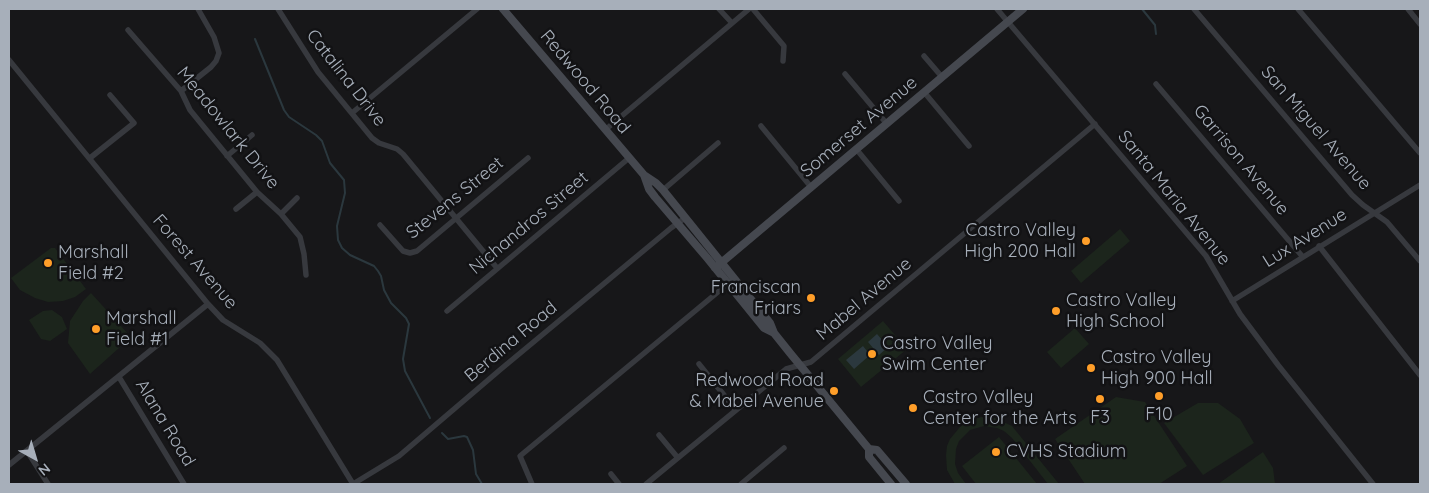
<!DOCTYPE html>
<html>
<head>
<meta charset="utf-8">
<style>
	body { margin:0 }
	#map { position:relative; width:1429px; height:493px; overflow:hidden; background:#171719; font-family:Quicksand,sans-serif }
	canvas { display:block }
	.frame { position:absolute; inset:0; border:10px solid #a7afba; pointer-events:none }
	.north { position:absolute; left:10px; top:433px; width:50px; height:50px; -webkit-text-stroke:4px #121214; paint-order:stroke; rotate:141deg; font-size:14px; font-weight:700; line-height:20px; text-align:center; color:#a7afba }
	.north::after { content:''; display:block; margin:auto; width:18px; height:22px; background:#a7afba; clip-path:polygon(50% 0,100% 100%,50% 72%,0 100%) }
</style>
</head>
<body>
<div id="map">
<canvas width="1429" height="493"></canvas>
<div class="frame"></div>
<div class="north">N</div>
</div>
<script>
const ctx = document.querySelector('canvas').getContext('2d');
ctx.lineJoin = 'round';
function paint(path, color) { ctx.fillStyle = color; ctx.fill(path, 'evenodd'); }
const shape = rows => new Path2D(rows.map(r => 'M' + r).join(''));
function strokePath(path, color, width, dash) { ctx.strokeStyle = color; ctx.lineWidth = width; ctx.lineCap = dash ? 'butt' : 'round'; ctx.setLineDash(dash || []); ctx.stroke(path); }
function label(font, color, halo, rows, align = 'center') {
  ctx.font = font + ' Quicksand,sans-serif'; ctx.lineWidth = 5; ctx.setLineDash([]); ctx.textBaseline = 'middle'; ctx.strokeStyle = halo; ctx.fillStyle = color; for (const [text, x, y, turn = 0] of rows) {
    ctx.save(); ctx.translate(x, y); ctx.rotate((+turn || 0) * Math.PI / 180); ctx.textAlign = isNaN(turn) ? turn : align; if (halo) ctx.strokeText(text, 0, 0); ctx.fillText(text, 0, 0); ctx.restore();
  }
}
const green = shape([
	[1120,229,1130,241,1081,283,1071,271],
	[51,248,55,248,86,289,75,297,63,301,48,302,35,298,20,290,11,278],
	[91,293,130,336,128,340,90,374,68,343,70,321,83,301],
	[52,310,62,317,67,329,50,341,41,339,29,320,43,311],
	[883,321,907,349,861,387,838,359],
	[1075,328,1089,344,1061,368,1047,352],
	[1116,397,1145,402,1187,466,1159,484,1085,484,1055,439],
	[1198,403,1218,403,1240,419,1254,443,1203,475,1164,423],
	[981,417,995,418,1012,426,1059,484,1048,484,1012,438,1004,431,997,428,984,426,970,430,959,441,956,449,955,464,958,473,966,484,955,484,947,470,946,455,947,446,950,439,960,427,966,422],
	[999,437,1037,484,976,484,962,466],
	[1263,452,1273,468,1275,484,1218,484]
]);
const water = shape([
	[877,334,888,347,879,355,868,342],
	[863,346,870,355,854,369,846,360]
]);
const stream = shape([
	[1142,9,1155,25,1156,34],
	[255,39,284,110,289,117,316,135,322,141,330,163,344,180,345,193,337,226,338,240,342,248,350,255,374,266,378,271,381,276,384,290,391,303,406,318,409,324,403,359,405,371,430,418],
	[442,433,448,439,464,436,467,437,473,450,476,474,482,484]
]);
const street = shape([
	[278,9,318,72,372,138,379,143,397,149,403,154,497,268],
	[719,9,732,23],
	[753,9,784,46,783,61],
	[997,9,1206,256,1240,314,1278,365,1373,484],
	[1194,9,1352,195,1363,205,1387,222,1420,261],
	[1298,9,1420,153],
	[1408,9,1420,24],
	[128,30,181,91,190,110,257,192,281,214,300,237,304,254,306,275],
	[924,56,942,77],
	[9,60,208,304,223,320,260,343,277,360,353,484],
	[845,74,887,124],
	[1156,84,1302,256],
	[181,91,211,67,216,61,219,53,214,37,198,9],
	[924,92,969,146],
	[352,113,477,9],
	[761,126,811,187],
	[605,130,749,9],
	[857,150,899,201],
	[227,156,252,135],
	[90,158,134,123,110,95],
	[663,190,718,143],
	[236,209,257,192],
	[281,214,297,198],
	[380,225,403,251,410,253,417,251,528,158],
	[1319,246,1420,375],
	[1232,301,1420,185],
	[447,311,629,158],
	[699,364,736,410],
	[119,377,184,484],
	[659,435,678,458],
	[27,451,48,484],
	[9,465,208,304],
	[611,474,619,484],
	[353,484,399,456,501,369,671,228,685,218],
	[532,484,520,456,730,282],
	[646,484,786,369,811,362,1095,124],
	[741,484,784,448]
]);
const secondary = shape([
	[503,9,644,175,656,183,663,190,770,323,774,333,790,353,869,449,869,457,891,484],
	[644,175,649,189,655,197,708,259,764,328,774,333],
	[715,268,1023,9],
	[869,449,877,450,906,484]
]);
const markers = [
	[1086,241,5,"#ff9e29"],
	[48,263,5,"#ff9e29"],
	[811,298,5,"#ff9e29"],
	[1056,311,5,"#ff9e29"],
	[96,329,5,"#ff9e29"],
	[872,354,5,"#ff9e29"],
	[1091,368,5,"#ff9e29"],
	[834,391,5,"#ff9e29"],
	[1159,396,5,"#ff9e29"],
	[1100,399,5,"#ff9e29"],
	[913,408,5,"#ff9e29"],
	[996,452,5,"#ff9e29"]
];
const streetNames = [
	["Catalina Drive",346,78,52],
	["Redwood Road",585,82,50],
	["Somerset Avenue",859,127,-40],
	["Meadowlark Drive",228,128,51],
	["San Miguel Avenue",1316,128,49],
	["Garrison Avenue",1241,160,50],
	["Stevens Street",455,198,-39],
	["Santa Maria Avenue",1174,198,51],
	["Nichandros Street",529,223,-40],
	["Lux Avenue",1305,238,-32],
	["Forest Avenue",195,262,49],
	["Mabel Avenue",864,299,-40],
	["Berdina Road",511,342,-40],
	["Alana Road",165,423,59]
];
const poiNames = [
	["Castro Valley",1076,231,"right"],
	["High 200 Hall",1076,252,"right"],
	["Marshall",58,253],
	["Field #2",58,274],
	["Franciscan",801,288,"right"],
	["Friars",801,309,"right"],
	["Castro Valley",1066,301],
	["High School",1066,322],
	["Marshall",106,319],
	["Field #1",106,340],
	["Castro Valley",882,344],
	["Swim Center",882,365],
	["Castro Valley",1101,358],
	["High 900 Hall",1101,379],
	["Redwood Road",824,381,"right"],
	["& Mabel Avenue",824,402,"right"],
	["Castro Valley",923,398],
	["Center for the Arts",923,419],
	["F10",1159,415,"center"],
	["F3",1100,418,"center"],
	["CVHS Stadium",1006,452]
];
paint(green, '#1c251c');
paint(water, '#2b383e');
strokePath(stream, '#2b383e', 2);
strokePath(street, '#37393e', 5.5);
strokePath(secondary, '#45484f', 8);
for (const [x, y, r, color] of markers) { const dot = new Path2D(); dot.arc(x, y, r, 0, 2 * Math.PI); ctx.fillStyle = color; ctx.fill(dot); strokePath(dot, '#121214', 2); }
label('18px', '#a7afba', '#121214', streetNames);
label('18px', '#a7afba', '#121214', poiNames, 'left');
</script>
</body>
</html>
